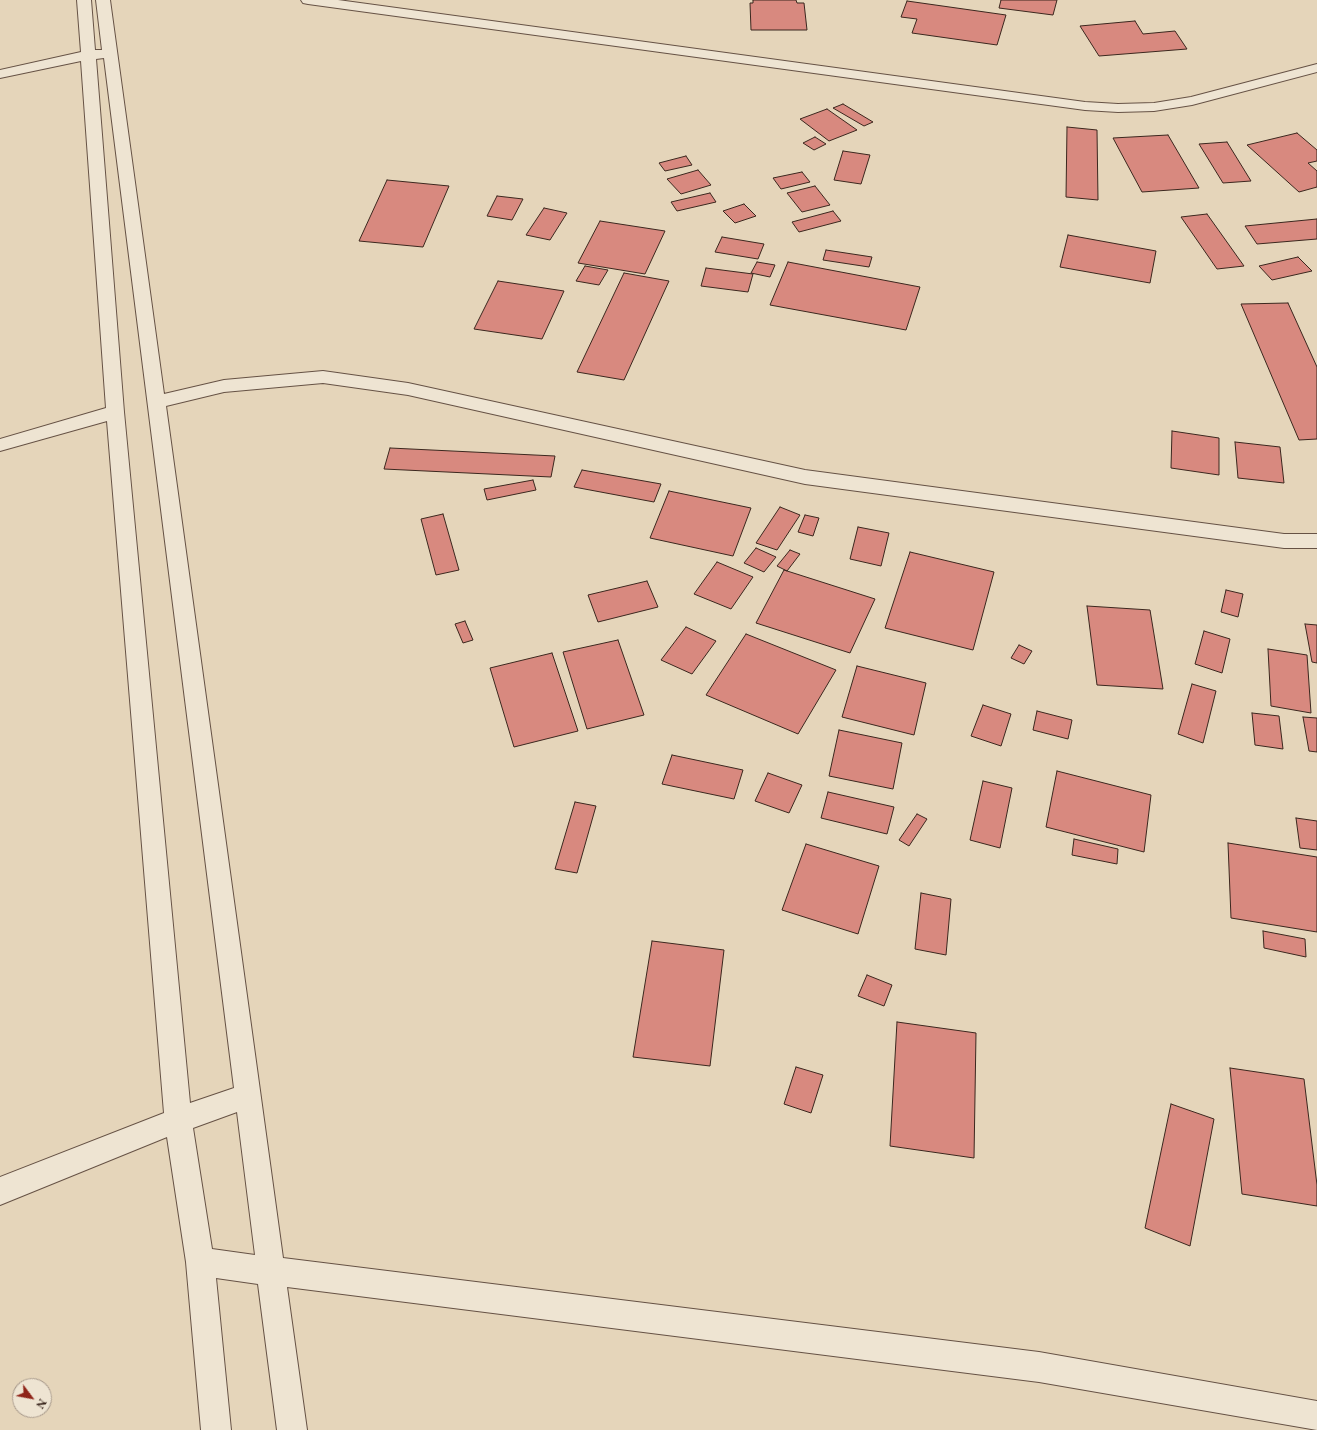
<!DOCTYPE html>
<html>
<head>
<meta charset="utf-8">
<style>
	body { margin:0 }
	#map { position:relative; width:1317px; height:1430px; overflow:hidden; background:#e5d5ba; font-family:"EB Garamond",serif }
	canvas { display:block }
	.north { position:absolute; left:12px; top:1378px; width:40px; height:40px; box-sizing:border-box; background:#eee4d2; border:1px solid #a6988a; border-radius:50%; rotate:122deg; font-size:11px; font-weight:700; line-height:16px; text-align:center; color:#3b271e }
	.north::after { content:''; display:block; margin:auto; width:14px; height:18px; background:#8f2418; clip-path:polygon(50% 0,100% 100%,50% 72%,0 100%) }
</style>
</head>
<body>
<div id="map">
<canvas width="1317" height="1430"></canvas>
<div class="north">N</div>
</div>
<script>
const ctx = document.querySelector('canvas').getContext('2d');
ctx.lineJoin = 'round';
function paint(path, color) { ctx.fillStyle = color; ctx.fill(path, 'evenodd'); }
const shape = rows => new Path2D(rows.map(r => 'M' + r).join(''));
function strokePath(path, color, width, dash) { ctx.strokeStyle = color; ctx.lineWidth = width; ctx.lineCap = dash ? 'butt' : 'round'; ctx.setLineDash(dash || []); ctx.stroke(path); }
const building = shape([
	[753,0,796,0,797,3,804,3,807,30,751,30,750,3,753,3,753,0],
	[1001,0,1057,0,1053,15,999,8,1001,0],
	[907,1,1006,15,997,45,912,33,917,19,901,17,907,1],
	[1135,21,1143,34,1175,31,1187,49,1099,56,1080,26,1135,21],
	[843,104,873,122,864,126,833,108,843,104],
	[827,109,857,130,829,141,800,119,827,109],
	[1067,127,1097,130,1098,200,1066,197,1067,127],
	[1297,133,1317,150,1317,161,1308,163,1317,171,1317,187,1299,192,1247,145,1297,133],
	[1168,135,1199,188,1142,192,1113,138,1168,135],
	[815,137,826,144,814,150,803,143,815,137],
	[1227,142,1251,181,1223,183,1199,144,1227,142],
	[843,151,870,155,861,184,834,180,843,151],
	[686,156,692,165,665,171,659,163,686,156],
	[698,170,711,185,681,194,667,179,698,170],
	[802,172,810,182,781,189,773,178,802,172],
	[387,180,449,186,423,247,359,241,387,180],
	[815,186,830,205,802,212,787,193,815,186],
	[710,193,716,202,677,211,671,202,710,193],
	[497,196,523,199,512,220,487,216,497,196],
	[744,204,756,216,735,223,723,211,744,204],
	[544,208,567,213,550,240,526,235,544,208],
	[833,211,841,221,799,232,792,222,833,211],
	[1207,214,1244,266,1217,269,1181,217,1207,214],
	[1317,219,1317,239,1257,244,1245,226,1317,219],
	[600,221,665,231,645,274,578,263,600,221],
	[1068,235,1156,251,1150,283,1060,267,1068,235],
	[722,237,764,244,758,259,715,252,722,237],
	[826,250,872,257,869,267,823,260,826,250],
	[1298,257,1312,271,1272,280,1259,266,1298,257],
	[757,262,775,265,770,277,751,273,757,262],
	[788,262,920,287,906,330,770,305,788,262],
	[585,266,608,270,599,285,576,281,585,266],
	[706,268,753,274,748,292,701,286,706,268],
	[624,273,669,281,624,380,577,372,624,273],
	[498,281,564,291,542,339,474,329,498,281],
	[1288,303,1317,367,1317,439,1299,440,1241,304,1288,303],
	[1172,431,1219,438,1219,475,1171,468,1172,431],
	[1235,442,1280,447,1284,483,1238,478,1235,442],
	[390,448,555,456,551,477,384,469,390,448],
	[582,470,661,484,654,502,574,487,582,470],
	[533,480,536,490,487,500,484,489,533,480],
	[669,491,751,508,733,556,650,538,669,491],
	[780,507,800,515,777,550,756,543,780,507],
	[443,514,459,570,436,575,421,519,443,514],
	[805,515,819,518,813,536,798,532,805,515],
	[858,527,889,533,881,566,850,559,858,527],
	[756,548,776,557,764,572,744,563,756,548],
	[790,550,800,554,787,571,777,566,790,550],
	[910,552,994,572,973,650,885,628,910,552],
	[717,562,753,577,731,609,694,594,717,562],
	[784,570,875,599,850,653,756,623,784,570],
	[647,581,658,607,598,622,588,595,647,581],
	[1226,590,1243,594,1238,617,1221,612,1226,590],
	[1087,606,1150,610,1163,689,1097,685,1087,606],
	[465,621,473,640,463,643,455,624,465,621],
	[1305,624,1317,625,1317,663,1312,662,1305,624],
	[686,627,716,641,692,674,661,660,686,627],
	[1204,631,1230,639,1222,673,1195,664,1204,631],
	[746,634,836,670,798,734,706,695,746,634],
	[618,640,644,715,587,729,563,652,618,640],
	[1019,645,1032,651,1024,664,1011,658,1019,645],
	[1268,649,1307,655,1311,713,1271,706,1268,649],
	[552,653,578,731,514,747,490,668,552,653],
	[857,666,926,683,914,735,842,717,857,666],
	[1192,684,1216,691,1203,743,1178,734,1192,684],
	[983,705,1011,714,1001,746,971,736,983,705],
	[1037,711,1072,720,1068,739,1033,730,1037,711],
	[1252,713,1279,716,1283,749,1255,745,1252,713],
	[1303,717,1317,718,1317,752,1309,751,1303,717],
	[839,730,902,743,893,789,829,776,839,730],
	[672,755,743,770,734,799,662,784,672,755],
	[1057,771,1151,795,1144,852,1046,827,1057,771],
	[768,773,802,785,789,813,755,801,768,773],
	[983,781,1012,788,1000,848,970,840,983,781],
	[828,792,894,807,887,834,821,818,828,792],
	[575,802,596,806,577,873,555,869,575,802],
	[917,814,927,819,909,846,899,840,917,814],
	[1296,818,1317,821,1317,850,1300,848,1296,818],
	[1074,839,1118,849,1117,864,1072,855,1074,839],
	[1228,843,1317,857,1317,932,1231,918,1228,843],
	[806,844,879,866,858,934,782,910,806,844],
	[921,893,951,899,946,955,915,949,921,893],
	[1263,931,1305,939,1306,957,1264,948,1263,931],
	[652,941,724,950,710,1066,633,1057,652,941],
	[867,975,892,985,884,1006,858,996,867,975],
	[897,1022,976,1033,974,1158,890,1146,897,1022],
	[796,1067,823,1075,811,1113,784,1104,796,1067],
	[1230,1068,1304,1079,1317,1185,1317,1206,1242,1194,1230,1068],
	[1171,1104,1214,1119,1190,1246,1145,1228,1171,1104]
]);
const minor = shape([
	[77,0,91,0,95,50,102,50,96,0,110,0,164,394,224,380,323,371,408,383,805,470,1284,534,1317,534,1317,548,1284,548,805,484,408,395,323,383,224,392,166,406,283,1258,1039,1352,1317,1401,1317,1430,1039,1382,287,1287,307,1430,277,1430,258,1284,216,1278,231,1430,201,1430,186,1262,167,1137,0,1205,0,1177,164,1113,107,421,0,451,0,439,106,408,81,61,0,78,0,70,81,52,77,0],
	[104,58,234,1088,190,1103,124,412,96,59,104,58],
	[237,1112,255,1255,212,1249,193,1128,237,1112],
	[301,0,338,0,1085,102,1118,104,1154,103,1191,97,1317,64,1317,72,1192,105,1154,111,1118,112,1085,110,308,4,303,3,301,0]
]);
paint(building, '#d8897f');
strokePath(building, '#3b271e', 1);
strokePath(minor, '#665245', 2);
paint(minor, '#eee4d2');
</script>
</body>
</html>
